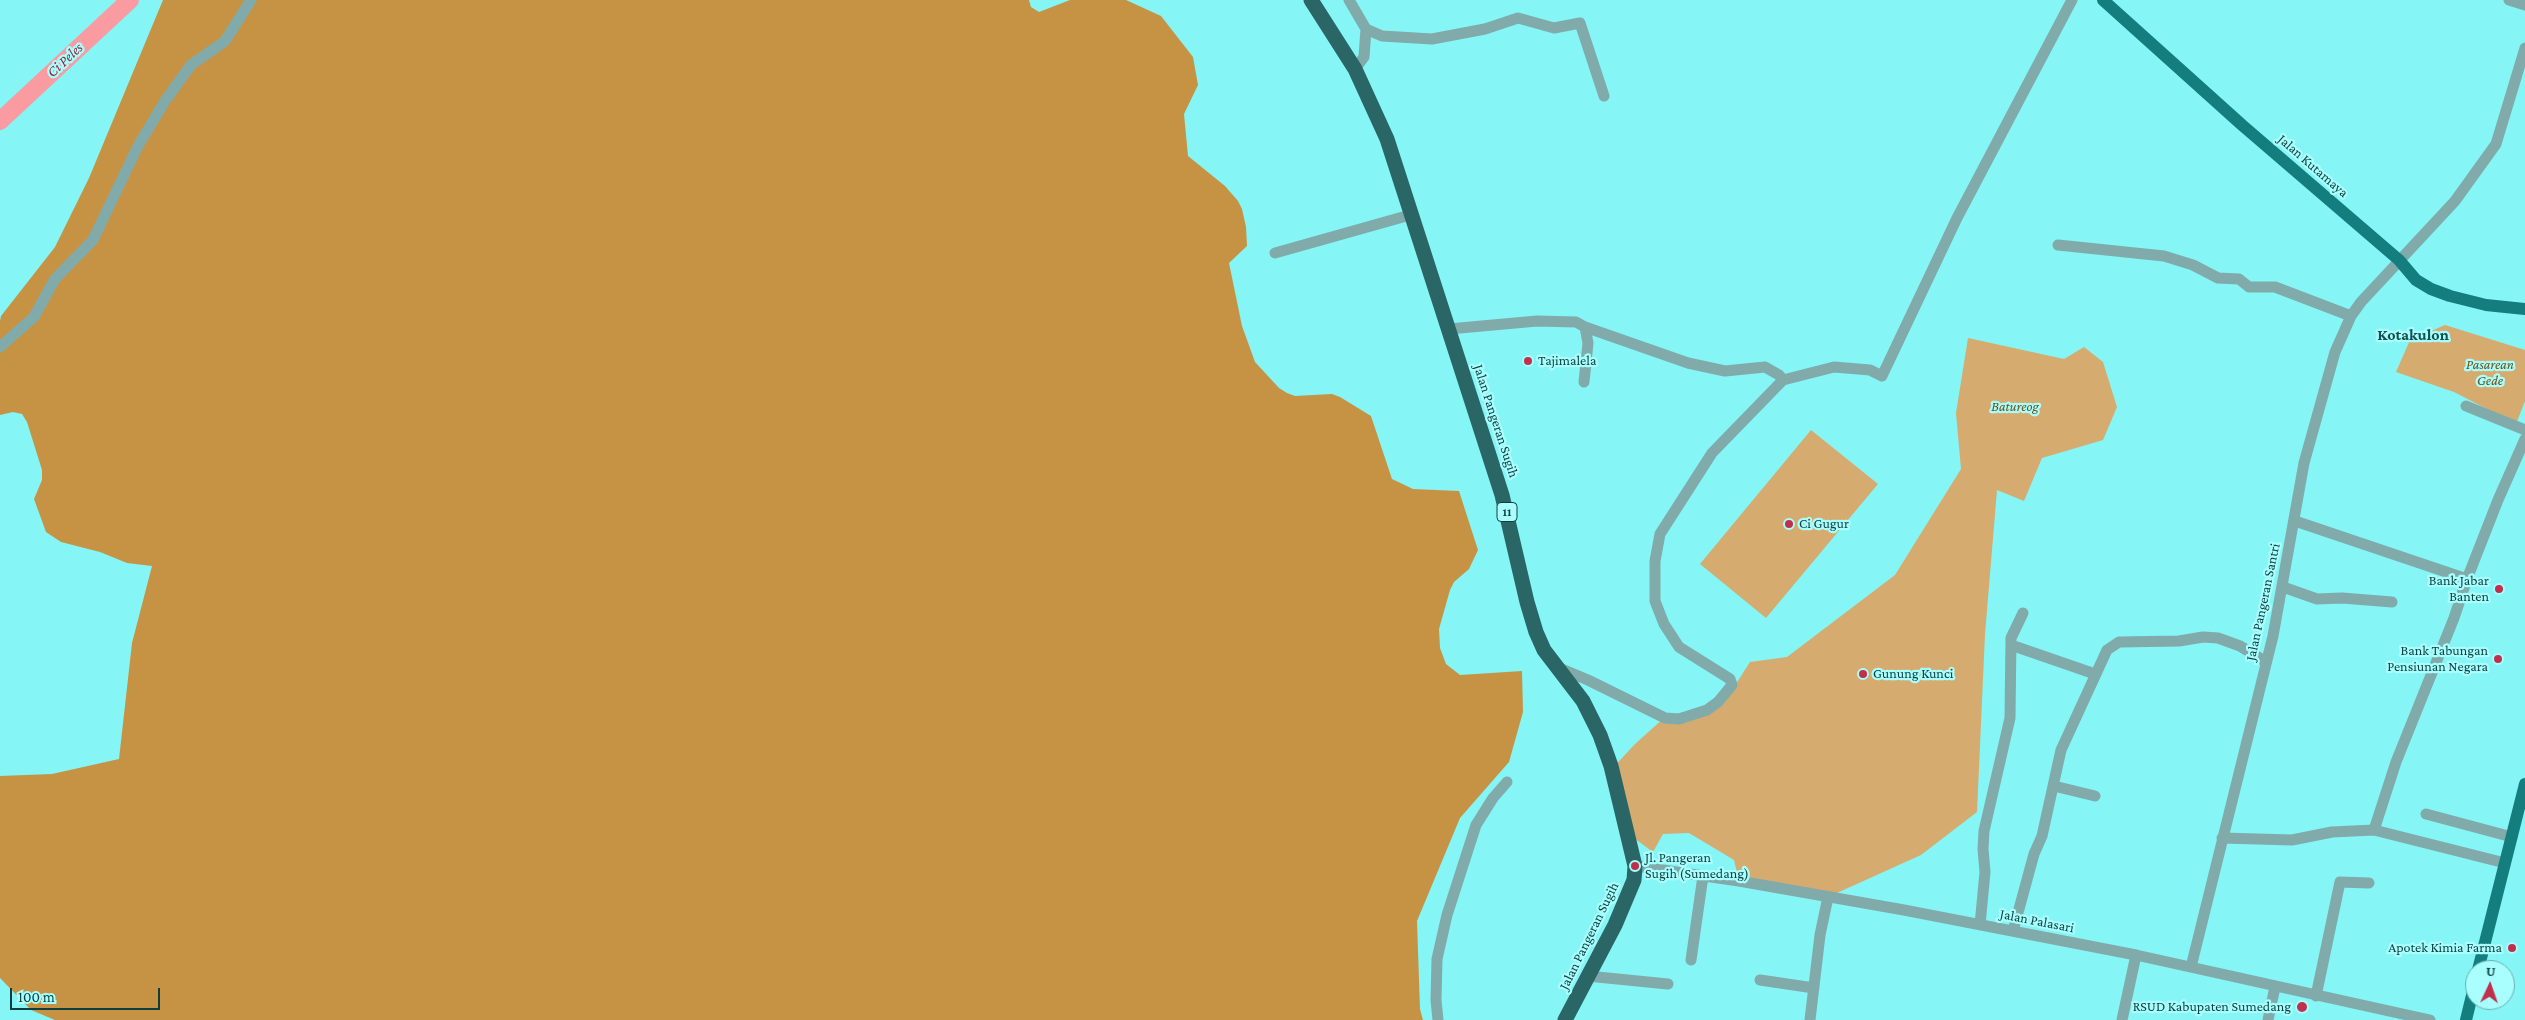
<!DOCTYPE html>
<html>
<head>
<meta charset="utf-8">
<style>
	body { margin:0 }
	#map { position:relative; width:2525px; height:1020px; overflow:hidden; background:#85f5f5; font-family:"Crimson Pro",serif }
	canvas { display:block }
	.north { position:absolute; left:2465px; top:960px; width:50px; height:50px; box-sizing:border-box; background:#a9fefe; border:1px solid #6bb2b2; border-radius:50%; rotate:3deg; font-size:14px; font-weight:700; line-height:20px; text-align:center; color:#0d3f40 }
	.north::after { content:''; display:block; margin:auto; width:18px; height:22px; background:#c0304b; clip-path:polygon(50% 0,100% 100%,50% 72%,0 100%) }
	.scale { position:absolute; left:10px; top:988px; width:150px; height:22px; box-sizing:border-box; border:2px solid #0d3f40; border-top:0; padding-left:6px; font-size:15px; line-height:18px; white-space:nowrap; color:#0d3f40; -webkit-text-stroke:4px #a9fefe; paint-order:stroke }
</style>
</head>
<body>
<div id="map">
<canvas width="2525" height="1020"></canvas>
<div class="north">U</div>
<div class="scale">100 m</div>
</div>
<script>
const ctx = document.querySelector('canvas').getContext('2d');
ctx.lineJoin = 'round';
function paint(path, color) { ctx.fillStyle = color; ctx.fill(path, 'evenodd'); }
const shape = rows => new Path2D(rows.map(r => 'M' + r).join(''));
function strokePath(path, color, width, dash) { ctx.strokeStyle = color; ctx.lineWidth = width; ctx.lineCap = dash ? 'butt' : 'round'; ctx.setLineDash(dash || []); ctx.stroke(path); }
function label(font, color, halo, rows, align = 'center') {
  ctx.font = font + ' "Crimson Pro",serif'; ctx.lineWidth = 4.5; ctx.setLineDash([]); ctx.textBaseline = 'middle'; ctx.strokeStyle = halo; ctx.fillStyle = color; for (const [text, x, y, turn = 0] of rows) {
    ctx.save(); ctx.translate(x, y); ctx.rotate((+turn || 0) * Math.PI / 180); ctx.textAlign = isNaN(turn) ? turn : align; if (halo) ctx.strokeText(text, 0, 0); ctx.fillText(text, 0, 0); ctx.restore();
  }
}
const green = shape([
	[2445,325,2525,350,2525,401,2516,424,2454,392,2396,372,2410,340],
	[1968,338,2064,359,2084,347,2103,362,2117,407,2103,440,2042,458,2024,501,1997,490,1985,634,1977,812,1921,855,1828,897,1739,881,1734,860,1689,833,1663,834,1653,852,1623,830,1609,772,1635,744,1665,717,1710,705,1734,687,1750,662,1787,657,1895,575,1961,469,1956,413],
	[1811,430,1878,484,1766,618,1700,564]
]);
const forest = shape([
	[163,0,1029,0,1031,7,1039,12,1070,0,1126,0,1161,16,1193,57,1198,85,1184,114,1188,156,1225,186,1238,201,1242,209,1246,227,1247,246,1229,263,1242,326,1255,362,1279,388,1287,393,1295,396,1332,394,1340,397,1371,416,1392,479,1413,489,1459,491,1478,550,1469,569,1454,582,1450,590,1439,629,1440,648,1446,664,1460,675,1522,671,1523,712,1509,762,1460,818,1417,921,1420,1009,1423,1020,55,1020,31,1010,0,978,0,776,52,774,119,759,132,643,152,566,127,563,100,552,61,542,46,532,34,499,42,480,42,470,27,422,22,414,13,412,0,415,0,321,1,316,55,247,89,178]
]);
const river = shape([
	[0,121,130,0]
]);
const minor = shape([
	[1349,0,1366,29],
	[2509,0,2525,5],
	[1355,69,1364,57,1366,29,1382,36,1432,39,1485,29,1518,18,1554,28,1580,23,1604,96],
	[2058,245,2164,256,2193,265,2218,278,2239,279,2249,287,2275,287,2351,316],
	[1275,253,1410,215],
	[1585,327,1688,363,1725,371,1765,367,1779,375,1783,380],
	[1449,329,1537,321,1576,322,1585,327,1588,343,1584,382],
	[0,347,34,317,55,279,93,240,138,146,165,101,191,65,225,41,251,0],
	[2466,406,2525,430],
	[2295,521,2467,579,2498,500,2525,439],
	[2467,579,2454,618,2396,762,2374,830,2505,863],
	[2283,587,2317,599,2342,598,2392,602],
	[2011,645,2095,674],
	[1557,667,1588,680,1665,718,1679,719,1707,710,1718,702,1732,685,1730,679,1679,647,1664,624,1655,601,1655,561,1660,534,1712,453,1783,380,1834,367,1870,370,1882,376,1957,218,2072,0],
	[2054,786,2095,796],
	[2426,814,2512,837],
	[2222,838,2292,840,2332,832,2374,830],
	[1635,866,1739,881,1904,910,2136,955,2430,1020],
	[1980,925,1985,872,1983,849,1984,831,2010,718,2011,638,2023,613],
	[2013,931,2034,854,2042,836,2061,750,2107,650,2119,642,2179,641,2203,637,2218,638,2240,646,2266,662],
	[1691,960,1703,876],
	[2191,967,2273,636,2304,463,2335,352,2351,316,2361,302,2455,201,2496,144,2525,48],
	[1587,976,1668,984],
	[1760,980,1814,988],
	[2316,996,2340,882,2369,883],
	[1438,1020,1436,1000,1437,959,1447,915,1476,825,1493,798,1507,782],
	[1810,1020,1820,935,1828,897],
	[2122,1020,2136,955],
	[2268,1020,2275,987]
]);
const major = shape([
	[2103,0,2242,125,2399,260,2416,280,2431,289,2450,296,2486,305,2525,309],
	[2478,970,2525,784],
	[2466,1020,2475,983]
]);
const highway = shape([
	[1311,0,1355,69,1387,139,1502,495,1527,602,1536,632,1544,650,1583,701,1600,735,1611,766,1635,866,1634,880,1615,925,1565,1020]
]);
const markers = [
	[1528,361,5,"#c0304b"],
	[1789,524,5,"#c0304b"],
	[2499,589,5,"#c0304b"],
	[2498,659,5,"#c0304b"],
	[1863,674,5,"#c0304b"],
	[1635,866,5,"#c0304b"],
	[2512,948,5,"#c0304b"],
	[2302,1007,6,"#c0304b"]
];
const shields = [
	[1507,512,20]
];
const shieldNames = [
	["11",1507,512]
];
const streetNames = [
	["Jalan Kutamaya",2313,166,41],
	["Jalan Pangeran Sugih",1496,421,72],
	["Jalan Pangeran Santri",2263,602,-78],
	["Jalan Palasari",2037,921,11],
	["Jalan Pangeran Sugih",1589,936,-64]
];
const poiNames = [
	["Tajimalela",1538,361],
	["Ci Gugur",1799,524],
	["Bank Jabar",2489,581,"right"],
	["Banten",2489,597,"right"],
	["Bank Tabungan",2488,651,"right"],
	["Pensiunan Negara",2488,667,"right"],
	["Gunung Kunci",1873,674],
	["Jl. Pangeran",1645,858],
	["Sugih (Sumedang)",1645,874],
	["Apotek Kimia Farma",2502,948,"right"],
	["RSUD Kabupaten Sumedang",2291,1007,"right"]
];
const parkNames = [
	["Pasarean",2490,365],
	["Gede",2490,381],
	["Batureog",2015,407]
];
const waterNames = [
	["Ci Peles",65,60,-43]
];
const quarterNames = [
	["Kotakulon",2413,335]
];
paint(green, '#d6ab6f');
paint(forest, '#c69345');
strokePath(river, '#f99ba1', 18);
strokePath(minor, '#80abaa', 11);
strokePath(major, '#147d7e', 12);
strokePath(highway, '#2a6666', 15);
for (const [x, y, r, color] of markers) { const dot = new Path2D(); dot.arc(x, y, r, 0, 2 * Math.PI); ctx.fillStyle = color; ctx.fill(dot); strokePath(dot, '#a9fefe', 2); }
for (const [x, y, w] of shields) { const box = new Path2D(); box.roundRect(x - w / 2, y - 9.5, w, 19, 4); ctx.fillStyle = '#a9fefe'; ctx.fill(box); strokePath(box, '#0d3f40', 1); }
label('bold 12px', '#0d3f40', null, shieldNames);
label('14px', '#0d3f40', '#a9fefe', streetNames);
label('14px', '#0d3f40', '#a9fefe', poiNames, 'left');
label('italic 14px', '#714e13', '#a9fefe', parkNames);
label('italic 15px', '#93283a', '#a9fefe', waterNames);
label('bold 16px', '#105151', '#a9fefe', quarterNames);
</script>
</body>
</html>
